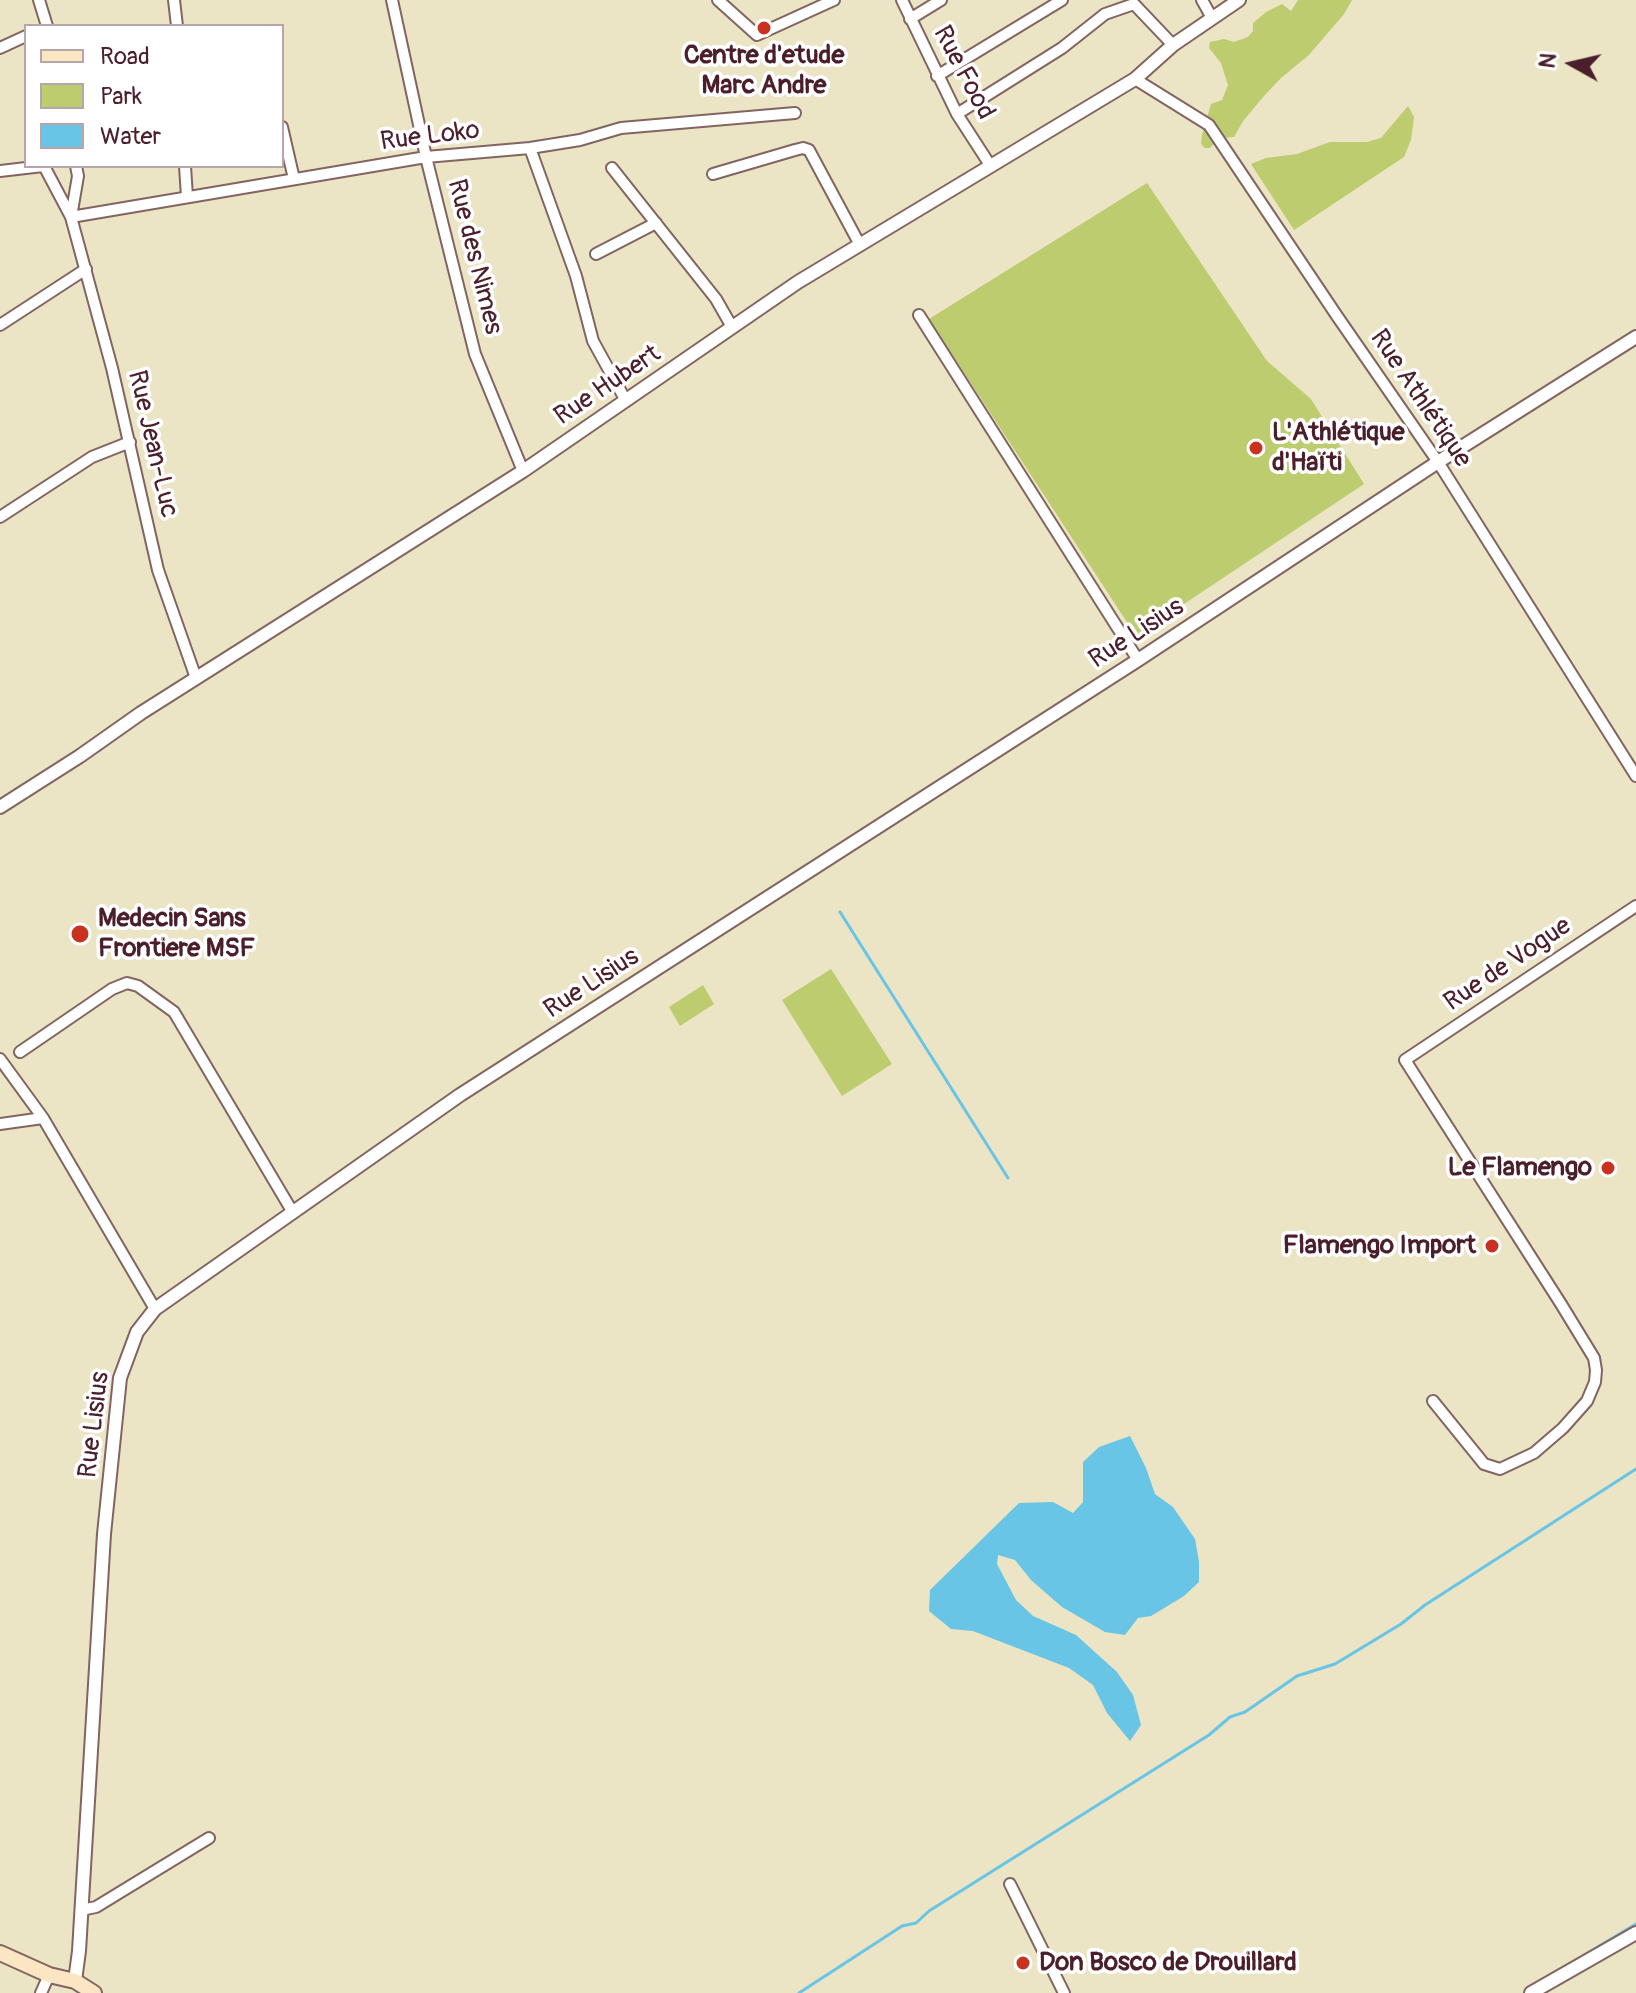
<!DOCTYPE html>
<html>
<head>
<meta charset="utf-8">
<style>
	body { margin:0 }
	#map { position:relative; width:1636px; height:1993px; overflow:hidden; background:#ebe4c5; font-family:Pangolin,sans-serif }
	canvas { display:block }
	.legend { position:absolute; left:24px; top:24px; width:260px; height:144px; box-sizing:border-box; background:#fff; border:2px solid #b7a5aa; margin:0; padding:10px 14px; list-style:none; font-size:24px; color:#4a1f2b }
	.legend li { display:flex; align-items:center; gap:16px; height:40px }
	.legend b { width:40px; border:2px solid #b7a5aa }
	.north { position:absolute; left:1532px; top:24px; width:80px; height:80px; -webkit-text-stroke:6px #fff; paint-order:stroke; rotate:278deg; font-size:22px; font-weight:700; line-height:32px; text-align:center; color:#4a1f2b }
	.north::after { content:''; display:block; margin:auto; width:28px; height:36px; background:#4a1f2b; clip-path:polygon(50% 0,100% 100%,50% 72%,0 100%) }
</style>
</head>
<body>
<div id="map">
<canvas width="1636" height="1993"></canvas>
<ul class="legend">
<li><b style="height:10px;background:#fbe6c3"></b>Road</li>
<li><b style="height:22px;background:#bccc6f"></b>Park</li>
<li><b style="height:22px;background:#68c5e6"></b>Water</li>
</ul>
<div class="north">N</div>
</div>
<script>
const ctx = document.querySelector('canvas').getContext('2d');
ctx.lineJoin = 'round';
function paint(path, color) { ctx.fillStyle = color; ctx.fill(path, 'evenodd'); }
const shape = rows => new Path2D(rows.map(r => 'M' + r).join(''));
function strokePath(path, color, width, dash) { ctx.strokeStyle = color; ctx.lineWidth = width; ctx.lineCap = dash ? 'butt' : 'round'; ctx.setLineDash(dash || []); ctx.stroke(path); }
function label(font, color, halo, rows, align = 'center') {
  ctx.font = font + ' Pangolin,sans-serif'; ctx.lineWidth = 7; ctx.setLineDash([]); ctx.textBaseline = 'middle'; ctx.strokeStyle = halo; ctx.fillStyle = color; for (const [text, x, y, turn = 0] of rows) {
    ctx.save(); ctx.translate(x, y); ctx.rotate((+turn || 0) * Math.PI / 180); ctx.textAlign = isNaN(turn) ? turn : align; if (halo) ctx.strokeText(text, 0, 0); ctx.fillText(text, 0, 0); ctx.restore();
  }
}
const green = shape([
	[1298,0,1352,0,1344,14,1309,55,1281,78,1264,96,1243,121,1234,137,1219,138,1210,148,1205,148,1201,144,1202,135,1211,104,1222,100,1228,85,1221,63,1209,48,1210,42,1224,39,1234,42,1248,37,1253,31,1253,23,1266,12,1282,4,1291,11],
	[1408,106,1414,117,1411,140,1404,157,1294,230,1251,164,1266,158,1297,154,1330,142,1367,142,1381,138],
	[1147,183,1267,361,1311,399,1364,484,1136,636,929,319],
	[831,969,892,1064,842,1096,782,1000],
	[703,985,714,1004,680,1026,669,1007]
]);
const water = shape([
	[1130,1436,1146,1468,1155,1494,1173,1507,1195,1539,1199,1562,1199,1582,1184,1596,1151,1616,1138,1618,1125,1635,1105,1632,1062,1607,1031,1580,1015,1560,998,1555,997,1564,1016,1600,1033,1616,1076,1635,1117,1672,1133,1695,1141,1725,1130,1741,1107,1713,1093,1685,1069,1668,973,1631,951,1629,929,1611,930,1590,1019,1503,1053,1502,1073,1513,1083,1502,1083,1462,1099,1447]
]);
const stream = shape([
	[840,912,1008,1178],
	[1561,1969,1636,1924],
	[799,1993,902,1926,916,1923,929,1911,1209,1735,1230,1717,1245,1712,1297,1676,1335,1664,1401,1624,1425,1605,1636,1469]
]);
const minor = shape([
	[39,0,47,26],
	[174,0,177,26],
	[392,0,426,157,475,354,523,471],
	[718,0,757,35,834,0],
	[902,0,957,114,990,165],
	[1202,0,1212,18],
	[910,19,941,0],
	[0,48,26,36],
	[937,76,1062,0],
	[1135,79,1209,125,1337,316,1438,462,1636,776],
	[957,114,1062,48,1105,14,1134,4,1173,45],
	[282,127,294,179],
	[530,148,576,276,593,341,626,401],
	[44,166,71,217,112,368,158,570,196,678],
	[185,166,187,197],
	[612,168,716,299,732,327],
	[0,171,43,166],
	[713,174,795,150,803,148,809,150,860,245],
	[71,217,426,157,530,148,580,140,621,128,795,113],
	[71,217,78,176,76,166],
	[596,254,656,223],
	[919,315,1138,660],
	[0,325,86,269],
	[0,517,92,457,130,442],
	[20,1052,112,989,127,983,138,986,174,1012,292,1211],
	[0,1059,43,1118,155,1309],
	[0,1124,43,1118],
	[1433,1401,1484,1464,1500,1469,1534,1453,1563,1428,1587,1401,1595,1382,1596,1370,1594,1358,1561,1304,1405,1060,1636,906],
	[1010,1884,1064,1993],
	[81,1910,96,1907,209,1838],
	[41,1993,49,1975]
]);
const tertiary = shape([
	[0,807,80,756,141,713,523,471,798,282,1135,79,1173,45,1239,0],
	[75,1981,79,1951,104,1534,120,1378,137,1332,155,1309,460,1095,1138,660,1438,462,1636,337],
	[1531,1993,1636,1933]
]);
const secondary = shape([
	[0,1953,49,1975,75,1981,94,1993]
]);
const markers = [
	[764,28,8,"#c8321e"],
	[1256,448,8,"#c8321e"],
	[80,934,10,"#c8321e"],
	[1608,1168,8,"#c8321e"],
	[1492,1246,8,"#c8321e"],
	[1023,1963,8,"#c8321e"]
];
const poiNames = [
	["Centre d'etude",764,56,"center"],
	["Marc Andre",764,86,"center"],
	["L'Athlétique",1272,433],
	["d'Haïti",1272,463],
	["Medecin Sans",98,919],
	["Frontiere MSF",98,949],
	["Le Flamengo",1592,1168,"right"],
	["Flamengo Import",1476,1246,"right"],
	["Don Bosco de Drouillard",1039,1963]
];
const streetNames = [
	["Rue Food",963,73,62],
	["Rue Loko",430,137,-7],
	["Rue des Nimes",474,257,76],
	["Rue Hubert",608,386,-34],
	["Rue Athlétique",1420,399,56],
	["Rue Jean-Luc",152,444,77],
	["Rue Lisius",1137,634,-33],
	["Rue de Vogue",1508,965,-34],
	["Rue Lisius",592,984,-33],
	["Rue Lisius",95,1425,-83]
];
paint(green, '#bccc6f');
paint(water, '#68c5e6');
strokePath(stream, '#68c5e6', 3);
strokePath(minor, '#826461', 14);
strokePath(tertiary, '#826461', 16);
strokePath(secondary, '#826461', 18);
strokePath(minor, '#fff', 10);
strokePath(tertiary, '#fff', 12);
strokePath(secondary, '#fbe6c3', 14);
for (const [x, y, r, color] of markers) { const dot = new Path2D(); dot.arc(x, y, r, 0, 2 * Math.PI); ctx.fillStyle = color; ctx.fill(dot); strokePath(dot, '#fff', 3); }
label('bold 26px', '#4a1f2b', '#fff', poiNames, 'left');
label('26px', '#4a1f2b', '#fff', streetNames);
</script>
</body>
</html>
